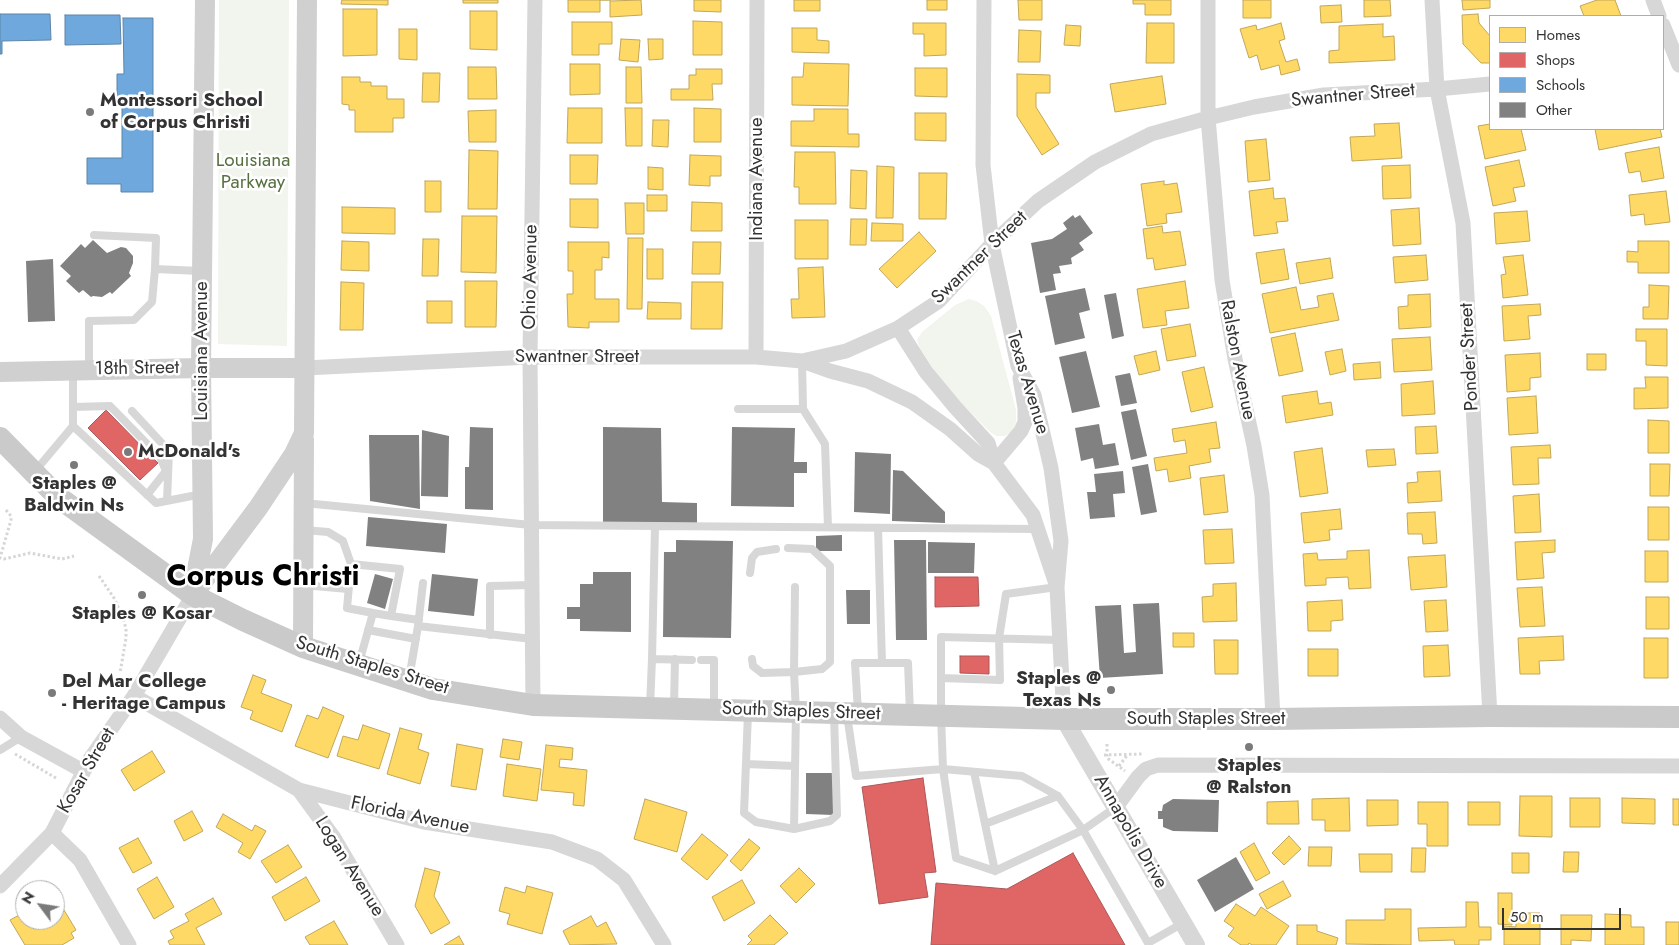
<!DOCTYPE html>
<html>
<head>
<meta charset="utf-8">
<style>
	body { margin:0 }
	#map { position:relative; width:1679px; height:945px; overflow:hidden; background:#fff; font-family:Jost,sans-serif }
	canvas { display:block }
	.legend { position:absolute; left:1489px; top:15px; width:175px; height:115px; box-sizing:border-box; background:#fff; border:1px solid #adadad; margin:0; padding:6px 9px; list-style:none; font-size:15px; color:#333 }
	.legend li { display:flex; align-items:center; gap:10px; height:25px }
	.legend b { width:25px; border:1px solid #adadad }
	.north { position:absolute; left:15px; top:880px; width:50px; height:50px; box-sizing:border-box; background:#fff; border:1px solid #adadad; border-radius:50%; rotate:301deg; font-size:14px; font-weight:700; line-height:20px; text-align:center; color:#333 }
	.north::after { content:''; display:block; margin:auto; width:18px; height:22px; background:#7a7a7a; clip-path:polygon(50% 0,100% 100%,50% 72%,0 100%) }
	.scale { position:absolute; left:1502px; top:908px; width:119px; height:22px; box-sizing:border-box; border:2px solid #333; border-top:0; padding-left:6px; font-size:15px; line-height:18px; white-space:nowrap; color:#333; -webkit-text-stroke:4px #fff; paint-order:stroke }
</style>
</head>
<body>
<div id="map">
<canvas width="1679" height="945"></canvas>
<ul class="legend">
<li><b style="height:14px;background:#ffd966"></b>Homes</li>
<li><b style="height:14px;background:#e06666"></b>Shops</li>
<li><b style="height:14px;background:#6fa8dc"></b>Schools</li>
<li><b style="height:14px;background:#818181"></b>Other</li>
</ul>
<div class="north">N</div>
<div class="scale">50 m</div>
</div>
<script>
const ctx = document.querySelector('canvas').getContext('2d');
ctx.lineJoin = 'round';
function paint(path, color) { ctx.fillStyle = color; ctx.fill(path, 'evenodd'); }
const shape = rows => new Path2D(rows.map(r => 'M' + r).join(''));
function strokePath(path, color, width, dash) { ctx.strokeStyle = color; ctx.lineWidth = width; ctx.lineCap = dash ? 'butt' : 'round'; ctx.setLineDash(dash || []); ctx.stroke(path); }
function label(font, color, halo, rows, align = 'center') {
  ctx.font = font + ' Jost,sans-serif'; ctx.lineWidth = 5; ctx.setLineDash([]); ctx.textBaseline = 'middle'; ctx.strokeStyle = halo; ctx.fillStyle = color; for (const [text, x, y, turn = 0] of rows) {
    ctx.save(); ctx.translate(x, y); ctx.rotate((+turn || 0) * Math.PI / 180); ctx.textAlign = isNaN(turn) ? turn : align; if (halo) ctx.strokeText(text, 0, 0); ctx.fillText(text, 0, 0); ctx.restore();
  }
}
const green = shape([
	[219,0,289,0,287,346,218,344],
	[969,299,976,301,984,306,991,316,1016,410,1016,422,1013,431,1005,436,997,436,990,432,951,393,940,380,920,348,917,340,922,332,955,305]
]);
const homes = shape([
	[342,0,388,0,388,5,341,4,342,0],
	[463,0,498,0,498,3,463,3,463,0],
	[568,0,611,0,600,0,600,12,568,12,568,0],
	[641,0,642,15,610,17,610,1,641,0],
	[694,0,721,0,721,12,694,11,694,0],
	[794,0,820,0,820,11,794,11,794,0],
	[927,0,947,0,947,10,927,10,927,0],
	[1018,0,1042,0,1042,20,1019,20,1018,0],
	[1133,0,1171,0,1171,15,1145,15,1145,4,1133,4,1133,0],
	[1243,0,1271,0,1271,18,1243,18,1243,0],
	[1364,0,1390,0,1391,16,1364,17,1364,0],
	[1462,0,1490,0,1490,8,1463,10,1462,0],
	[1597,0,1615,0,1621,16,1584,16,1580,6,1597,0],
	[1341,5,1342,22,1321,23,1320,6,1341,5],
	[343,9,377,9,377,55,343,56,343,9],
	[470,11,497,11,497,50,470,49,470,11],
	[1478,14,1479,23,1490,36,1490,63,1481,63,1463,44,1462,15,1478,14],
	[693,21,722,22,722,55,693,55,693,21],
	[572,22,612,22,612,44,599,44,599,55,572,55,572,22],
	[913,23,946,23,946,55,924,56,924,34,913,34,913,23],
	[1147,23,1174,23,1174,63,1146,63,1147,23],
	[1281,23,1285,39,1279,41,1286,62,1297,59,1300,70,1281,75,1279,65,1261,70,1257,55,1249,58,1240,29,1256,25,1257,30,1281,23],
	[1383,24,1383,37,1394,36,1395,60,1329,63,1329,51,1339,50,1339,26,1383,24],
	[1066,25,1081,26,1080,46,1064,45,1066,25],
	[792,28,817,28,817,40,829,41,829,53,792,52,792,28],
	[399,29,417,29,417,60,399,59,399,29],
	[1019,30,1041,31,1040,62,1018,62,1019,30],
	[621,39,640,40,638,62,619,60,621,39],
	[648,39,663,39,663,59,649,60,648,39],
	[804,63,849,64,848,106,792,105,792,77,803,77,804,63],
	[570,64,600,64,600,94,570,95,570,64],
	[468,67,496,67,497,99,468,99,468,67],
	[626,67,641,67,642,103,626,103,626,67],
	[915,68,947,68,947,97,915,96,915,68],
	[696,69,722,69,722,84,712,84,713,100,671,100,671,89,689,89,689,75,696,75,696,69],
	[423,73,440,73,439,102,422,102,423,73],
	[1017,74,1050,75,1050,93,1036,93,1036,107,1059,144,1042,155,1017,116,1017,74],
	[1162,76,1166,104,1115,112,1110,84,1162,76],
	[342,77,360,77,360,82,371,82,371,86,387,86,387,99,404,99,404,118,393,118,393,132,355,132,355,110,349,110,349,105,342,104,342,77],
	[568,108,602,108,602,143,567,143,568,108],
	[625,108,642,108,642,146,626,146,625,108],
	[694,108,721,109,721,142,694,142,694,108],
	[814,109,848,109,848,134,859,134,859,147,791,146,791,121,814,121,814,109],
	[496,110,496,142,469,142,468,111,496,110],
	[915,113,946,113,946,141,915,140,915,113],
	[653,120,669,120,668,147,652,146,653,120],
	[1399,123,1402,158,1352,161,1350,137,1375,136,1374,124,1399,123],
	[1490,124,1490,129,1521,129,1526,150,1485,159,1478,126,1490,124],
	[1595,129,1660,129,1662,137,1599,150,1595,129],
	[1266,139,1270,180,1248,182,1245,141,1266,139],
	[1659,147,1664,178,1642,182,1640,171,1629,173,1625,153,1659,147],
	[469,150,498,151,497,209,468,209,469,150],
	[795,152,835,152,836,204,799,204,799,187,794,187,795,152],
	[570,155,598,155,597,184,570,184,570,155],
	[690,155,721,156,721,176,710,176,710,186,689,185,690,155],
	[1519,160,1525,186,1513,188,1516,201,1493,206,1485,167,1519,160],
	[1410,165,1411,198,1383,199,1382,166,1410,165],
	[877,166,894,167,893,218,876,218,877,166],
	[648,167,663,168,663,190,648,189,648,167],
	[851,170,867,171,866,209,850,208,851,170],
	[919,173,947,173,946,219,919,219,919,173],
	[425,181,441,181,441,212,425,212,425,181],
	[1164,181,1164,185,1177,183,1182,212,1166,214,1167,223,1147,226,1141,184,1164,181],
	[1273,188,1274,199,1285,198,1288,221,1276,222,1278,233,1254,236,1249,191,1273,188],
	[1666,191,1670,222,1645,225,1644,214,1631,216,1629,195,1666,191],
	[647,195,667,195,667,211,647,211,647,195],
	[570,199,598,199,598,228,570,227,570,199],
	[692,202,722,203,722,231,691,231,692,202],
	[625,203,644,203,644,234,626,234,625,203],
	[342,207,395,208,395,234,342,233,342,207],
	[1419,208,1421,244,1393,246,1391,210,1419,208],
	[1527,211,1530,241,1496,244,1494,213,1527,211],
	[462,216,497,216,496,273,461,272,462,216],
	[851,219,867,219,866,245,850,245,851,219],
	[795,220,828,220,828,259,795,259,795,220],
	[872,223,903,224,903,241,871,241,872,223],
	[1162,226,1163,233,1180,231,1186,265,1155,270,1153,258,1147,259,1143,229,1162,226],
	[919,232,936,251,897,288,879,269,919,232],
	[628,238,643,238,642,309,627,309,628,238],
	[423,239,439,239,438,276,422,276,423,239],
	[342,241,369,242,369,271,341,270,342,241],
	[1638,241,1669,241,1669,273,1638,273,1638,262,1627,262,1627,251,1638,252,1638,241],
	[568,242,609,242,609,258,602,257,602,270,595,270,595,299,619,299,619,322,589,322,589,328,568,327,567,294,573,294,573,271,568,271,568,242],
	[693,242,721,242,720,274,692,274,693,242],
	[647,249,663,249,663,279,647,279,647,249],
	[1284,249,1289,279,1261,284,1256,253,1284,249],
	[1426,255,1428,280,1395,283,1393,257,1426,255],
	[1523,255,1528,295,1503,298,1501,275,1506,274,1503,257,1523,255],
	[1330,258,1333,278,1300,284,1296,263,1330,258],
	[823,267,825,317,792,318,791,299,799,299,798,268,823,267],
	[465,281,497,281,496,327,465,327,465,281],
	[1185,281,1189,308,1165,311,1167,325,1143,328,1137,289,1185,281],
	[341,282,364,283,363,330,340,330,341,282],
	[692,282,723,282,722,329,691,329,692,282],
	[1649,285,1669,286,1668,319,1643,319,1643,307,1649,307,1649,285],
	[1296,287,1301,310,1319,307,1317,296,1333,293,1339,320,1270,333,1262,294,1296,287],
	[1430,294,1431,327,1399,329,1398,307,1408,306,1408,295,1430,294],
	[427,301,452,301,452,323,427,323,427,301],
	[648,302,681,303,681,319,647,319,648,302],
	[1540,304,1541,315,1528,316,1530,339,1504,341,1502,306,1540,304],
	[1190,324,1196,356,1167,361,1161,329,1190,324],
	[1636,329,1667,329,1667,366,1646,365,1646,341,1636,341,1636,329],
	[1295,333,1303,371,1279,376,1271,338,1295,333],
	[1430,337,1432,370,1394,372,1392,339,1430,337],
	[1342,349,1346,371,1330,375,1325,352,1342,349],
	[1156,351,1160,370,1139,375,1134,356,1156,351],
	[1540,353,1541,377,1530,378,1530,390,1507,392,1505,355,1540,353],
	[1587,354,1606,354,1606,370,1587,370,1587,354],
	[1380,362,1381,378,1354,380,1353,364,1380,362],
	[1204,367,1213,407,1191,412,1182,372,1204,367],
	[1645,377,1668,377,1668,408,1634,409,1634,388,1646,388,1645,377],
	[1433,381,1435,414,1402,416,1401,384,1433,381],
	[1317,391,1319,404,1331,402,1333,415,1286,423,1282,396,1317,391],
	[1536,396,1538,433,1509,435,1507,398,1536,396],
	[1648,420,1669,421,1669,453,1648,453,1648,420],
	[1216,422,1220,448,1209,449,1211,462,1189,466,1191,478,1169,482,1167,469,1156,471,1154,458,1187,453,1185,440,1174,442,1172,429,1216,422],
	[1436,426,1438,453,1416,454,1415,427,1436,426],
	[1550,445,1551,458,1538,458,1539,484,1513,485,1511,447,1550,445],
	[1322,448,1328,493,1300,497,1294,452,1322,448],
	[1394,449,1396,465,1368,467,1366,450,1394,449],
	[1650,464,1670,464,1669,496,1650,496,1650,464],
	[1440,471,1442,501,1408,503,1407,483,1418,482,1417,472,1440,471],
	[1224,475,1228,512,1204,515,1200,478,1224,475],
	[1539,494,1541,532,1515,533,1513,496,1539,494],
	[1648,507,1669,507,1669,540,1648,540,1648,507],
	[1340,509,1342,529,1329,530,1330,540,1304,543,1301,513,1340,509],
	[1435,512,1437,543,1423,544,1422,534,1408,534,1407,513,1435,512],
	[1232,529,1234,563,1205,564,1203,530,1232,529],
	[1555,540,1555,552,1542,553,1544,578,1517,580,1515,542,1555,540],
	[1369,550,1371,588,1349,589,1348,577,1326,578,1326,585,1305,586,1303,554,1317,553,1318,560,1347,559,1347,551,1369,550],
	[1645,551,1668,551,1668,582,1645,582,1645,551],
	[1445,555,1447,587,1411,590,1408,557,1445,555],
	[1236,583,1237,621,1203,622,1202,597,1213,596,1213,584,1236,583],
	[1542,587,1545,626,1520,627,1517,588,1542,587],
	[1646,597,1669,597,1669,629,1646,629,1646,597],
	[1342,600,1343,620,1331,621,1331,631,1308,631,1307,602,1342,600],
	[1446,600,1448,631,1426,632,1424,601,1446,600],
	[1173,633,1194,633,1194,647,1173,647,1173,633],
	[1563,636,1564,660,1539,661,1540,674,1520,674,1518,638,1563,636],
	[1644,638,1668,638,1668,678,1644,678,1644,638],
	[1214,640,1238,640,1238,674,1215,674,1214,640],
	[1448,645,1450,676,1424,677,1423,646,1448,645],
	[1308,649,1338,649,1338,676,1308,676,1308,649],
	[253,675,266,680,261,693,292,705,282,732,250,719,253,711,241,707,253,675],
	[323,707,344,716,328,758,295,746,307,715,318,719,323,707],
	[363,725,390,734,379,769,337,756,343,736,358,740,363,725],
	[400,728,422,734,418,749,429,753,420,784,387,774,400,728],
	[503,739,522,742,519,760,500,757,503,739],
	[457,744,483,749,476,790,451,786,457,744],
	[546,745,573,748,572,760,560,759,559,767,587,770,584,806,573,805,574,793,541,790,546,745],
	[152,751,165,772,134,791,121,770,152,751],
	[507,764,541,769,537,801,503,796,507,764],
	[1520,796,1552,796,1552,837,1519,836,1520,796],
	[1349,798,1350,831,1325,831,1325,820,1312,820,1312,799,1349,798],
	[1570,798,1600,798,1600,827,1570,827,1570,798],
	[1622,798,1655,799,1655,824,1622,823,1622,798],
	[645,799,687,812,677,852,634,839,645,799],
	[1673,799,1679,799,1679,825,1673,825,1673,799],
	[1367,800,1398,800,1398,825,1367,826,1367,800],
	[1298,801,1299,824,1267,824,1267,802,1298,801],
	[1418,802,1448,802,1448,846,1427,846,1427,824,1418,824,1418,802],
	[1468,802,1500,802,1500,825,1468,825,1468,802],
	[192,811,203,831,184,841,174,821,192,811],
	[223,814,252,831,255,825,266,831,250,859,238,852,243,843,216,827,223,814],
	[702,834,728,855,707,880,681,859,702,834],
	[1289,836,1301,849,1284,865,1272,853,1289,836],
	[138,838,152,863,133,873,119,848,138,838],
	[749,839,760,848,741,871,730,861,749,839],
	[1254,843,1270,873,1256,881,1240,852,1254,843],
	[288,845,302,867,276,883,261,861,288,845],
	[1309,847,1332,847,1331,866,1308,866,1309,847],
	[1412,848,1426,848,1425,872,1411,872,1412,848],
	[1564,852,1579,852,1578,872,1563,872,1564,852],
	[1512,853,1529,853,1529,873,1512,873,1512,853],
	[1359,854,1392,854,1392,872,1360,872,1359,854],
	[425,868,440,872,434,896,450,923,431,934,415,906,425,868],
	[799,868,815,884,796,903,780,886,799,868],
	[157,877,174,907,154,919,137,889,157,877],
	[306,877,320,901,285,921,272,897,306,877],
	[742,880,755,903,724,921,712,897,742,880],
	[1283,881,1291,896,1267,909,1259,894,1283,881],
	[527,886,553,893,542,934,507,924,510,914,499,911,505,887,525,893,527,886],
	[1498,893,1512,893,1512,925,1498,924,1498,893],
	[213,898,222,914,196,928,205,945,170,945,168,941,174,938,170,931,189,921,185,914,213,898],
	[1466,902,1478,902,1479,927,1491,927,1491,940,1479,940,1479,945,1455,945,1454,940,1419,941,1418,928,1466,927,1466,902],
	[1236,904,1255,916,1261,907,1289,926,1276,945,1252,945,1249,943,1248,945,1241,945,1228,936,1234,928,1224,921,1236,904],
	[61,905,76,930,71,933,74,938,62,945,25,945,10,920,23,913,25,920,55,920,55,908,61,905],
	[1385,909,1411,909,1411,945,1346,944,1346,920,1385,920,1385,909],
	[1516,913,1540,913,1540,945,1504,945,1504,926,1516,927,1516,913],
	[1605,914,1631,915,1631,927,1644,927,1644,945,1605,945,1605,914],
	[770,915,788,933,774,945,747,945,752,940,748,936,770,915],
	[1561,915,1592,915,1591,941,1571,940,1571,945,1561,945,1561,915],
	[591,916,597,927,606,922,617,944,570,945,563,931,591,916],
	[334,921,348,945,310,945,305,937,334,921],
	[1666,922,1679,922,1679,945,1666,945,1666,922],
	[1297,925,1317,925,1317,931,1338,938,1336,945,1297,945,1297,925],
	[459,936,464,945,444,945,459,936]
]);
const shops = shape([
	[106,410,158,463,140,480,88,428,106,410],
	[935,577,978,577,979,606,935,607,935,577],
	[960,656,989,656,989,674,960,673,960,656],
	[923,778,936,872,924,873,928,897,879,904,862,787,923,778],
	[1073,853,1125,945,931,945,936,883,1007,889,1073,853]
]);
const schools = shape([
	[0,14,50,14,51,40,2,41,2,54,0,54,0,14],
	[65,15,120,15,121,44,65,45,65,15],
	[123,18,153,18,153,192,121,192,121,184,87,184,87,158,122,158,122,106,117,106,117,74,124,74,123,18]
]);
const building = shape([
	[1073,215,1075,218,1080,215,1093,233,1079,243,1084,250,1071,258,1072,264,1059,266,1061,273,1053,274,1056,290,1040,293,1031,243,1052,239,1067,229,1063,223],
	[93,240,107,253,121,247,126,248,133,256,133,263,129,273,131,276,112,294,110,292,102,297,93,296,91,297,83,290,79,293,66,281,71,276,60,266,81,244,85,248],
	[53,259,55,321,28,322,26,261],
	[1085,288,1090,310,1079,313,1085,338,1055,345,1045,296],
	[1116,293,1124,336,1112,339,1104,295],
	[1086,351,1100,407,1072,413,1059,357],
	[1130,373,1137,403,1121,406,1115,376],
	[1136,409,1147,456,1131,460,1121,412],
	[1099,424,1103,445,1115,443,1119,465,1095,469,1093,458,1081,461,1075,428],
	[470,427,493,428,493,510,465,509,465,467,469,467],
	[603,427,661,428,662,502,697,503,697,523,603,523],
	[732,427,795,428,794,462,807,462,807,473,794,473,794,507,731,506],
	[422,430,449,436,448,497,421,496],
	[369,435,419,435,420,509,370,501],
	[855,452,891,454,890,514,854,512],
	[1148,464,1157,512,1141,515,1132,467],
	[893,470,903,471,945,512,945,523,892,521],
	[1123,471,1125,493,1113,494,1115,517,1090,519,1087,492,1096,492,1094,474],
	[368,517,447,524,445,553,366,546],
	[842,535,842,551,816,551,816,536],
	[676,540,733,541,731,638,663,637,664,552,676,552],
	[894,540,926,540,927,640,896,640],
	[928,542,975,543,974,573,928,573],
	[593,572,631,572,631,632,580,631,580,619,567,619,567,607,580,607,580,584,593,584],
	[375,574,393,579,385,609,367,603],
	[432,574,478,579,474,616,428,611],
	[846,590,870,590,870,624,847,624],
	[1159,603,1163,674,1100,678,1095,606,1121,605,1124,653,1136,652,1133,604],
	[806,773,833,773,833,815,806,814],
	[1173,799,1219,800,1218,832,1173,831,1163,827,1163,819,1158,819,1158,811,1162,811,1163,805],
	[1236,857,1254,889,1215,912,1197,880]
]);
const path = shape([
	[6,510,11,516,11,520,0,558,4,559,30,553,62,559,74,556],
	[99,576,114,598,123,618,126,629,126,638,120,673],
	[1107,744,1107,758,1125,771],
	[15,754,56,778],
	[1104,755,1142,754],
	[1119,766,1128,754]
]);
const service = shape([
	[94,235,156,238,155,269],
	[89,368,89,321,134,320,152,302,155,269,200,271],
	[73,371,73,426,156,503,202,494],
	[73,407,110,406,160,457,166,471,147,495],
	[738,409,803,409,802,361],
	[803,409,825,444,828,527],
	[132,411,169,451,167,501],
	[36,470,73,426],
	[304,503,531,525,1038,529],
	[655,526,652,659,692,660],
	[878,528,882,663],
	[304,530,328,532,343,541,351,564],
	[750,573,752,558,757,552,776,549],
	[303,585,348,589],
	[391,616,419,620],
	[418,626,423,583],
	[368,630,416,639],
	[490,635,490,586,532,585],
	[752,659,753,666,762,673,794,672,822,669,830,662,830,566,812,549,788,548],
	[701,660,714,660,714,707],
	[359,663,373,613,347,608,351,564,400,569,391,616,373,613],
	[941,678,1000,680,999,638,1006,594,1057,587],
	[409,679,418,626,532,639],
	[650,707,652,659],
	[674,707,675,659],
	[858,711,855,663,908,663,910,713],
	[748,713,744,813,756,822,794,829,796,712,794,672,795,587],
	[847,715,856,776,943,769,941,716,941,637,1060,640],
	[0,750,21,737],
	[746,764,795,766],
	[974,772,995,871,956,858,943,769,1022,776,1058,796,1083,830,1116,807],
	[985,824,1058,796],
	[794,829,830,821,837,815,834,715],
	[995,871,1083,830,1148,943,1183,923]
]);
const minor = shape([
	[984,0,983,165,992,244,1018,366,1034,395,1051,468,1061,541,1057,587],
	[1208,0,1208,118,1222,280,1235,359,1254,446,1262,495,1273,719],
	[1432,0,1437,89,1463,223,1490,716],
	[1653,0,1659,16],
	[1663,25,1679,65],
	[898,328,926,372,955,407,988,443,994,463,1033,515,1057,587,1064,719],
	[756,357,757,0],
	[802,361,830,371,868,381,912,402,950,429,978,454,994,463],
	[305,368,530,357,756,357,802,361,846,351,898,328,939,301,992,244,1038,201,1095,162,1151,134,1208,118,1254,107,1324,95,1437,89,1490,84],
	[994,463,1021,431,1025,422,1025,408,1020,378],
	[134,696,299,790,424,822,552,842,597,859,624,880,664,945],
	[533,705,530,357,535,0],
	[0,718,21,737,83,771],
	[299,790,334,838,397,945],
	[1116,807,1138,777,1146,769,1158,765,1679,766],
	[52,833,80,860,129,945],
	[0,886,52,833,90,759,134,696,193,595]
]);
const tertiary = shape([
	[1064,719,1196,945]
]);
const secondary = shape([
	[0,372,201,368,305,368],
	[193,590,203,539,201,368,205,0],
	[193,595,258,508,294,454,304,433,307,0],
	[303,647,304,439]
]);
const primary = shape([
	[0,438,58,497,193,595,243,620,303,647,433,689,533,705,1064,719,1273,719,1490,716,1679,717]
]);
const markers = [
	[90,112,5,"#7a7a7a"],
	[128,452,5,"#7a7a7a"],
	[74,465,5,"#7a7a7a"],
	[142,595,5,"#7a7a7a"],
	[1111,690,5,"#7a7a7a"],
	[52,693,5,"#7a7a7a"],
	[1249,747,5,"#7a7a7a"]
];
const streetNames = [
	["Swantner Street",1353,96,-5],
	["Indiana Avenue",757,179,-90],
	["Swantner Street",980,258,-44],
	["Ohio Avenue",531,277,-89],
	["Louisiana Avenue",202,351,-90],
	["Swantner Street",577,357],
	["Ponder Street",1470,357,-93],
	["Ralston Avenue",1237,360,79],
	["18th Street",137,369,-1],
	["Texas Avenue",1027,383,73],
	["South Staples Street",372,666,17],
	["South Staples Street",801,712,2],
	["South Staples Street",1206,719],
	["Kosar Street",87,771,-60],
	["Florida Avenue",410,816,12],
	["Annapolis Drive",1130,832,60],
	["Logan Avenue",349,867,58]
];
const poiNames = [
	["Montessori School",100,101],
	["of Corpus Christi",100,123],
	["McDonald's",138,452],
	["Staples @",74,484,"center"],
	["Baldwin Ns",74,506,"center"],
	["Staples @ Kosar",142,614,"center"],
	["Staples @",1101,679,"right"],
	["Texas Ns",1101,701,"right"],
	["Del Mar College",62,682],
	["- Heritage Campus",62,704],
	["Staples",1249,766,"center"],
	["@ Ralston",1249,788,"center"]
];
const parkNames = [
	["Louisiana",253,161],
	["Parkway",253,183]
];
const townNames = [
	["Corpus Christi",263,578]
];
paint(green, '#f1f5ed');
paint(homes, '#ffd966');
strokePath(homes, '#c2a757', 1);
paint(shops, '#e06666');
strokePath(shops, '#ac5757', 1);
paint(schools, '#6fa8dc');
strokePath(schools, '#5d85a9', 1);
paint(building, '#818181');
strokePath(path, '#d6d6d6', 3, [2.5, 2.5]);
strokePath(service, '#d7d7d7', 8);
strokePath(minor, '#d7d7d7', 15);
strokePath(tertiary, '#d7d7d7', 18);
strokePath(secondary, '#d0d0d0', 20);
strokePath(primary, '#cacaca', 22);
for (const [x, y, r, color] of markers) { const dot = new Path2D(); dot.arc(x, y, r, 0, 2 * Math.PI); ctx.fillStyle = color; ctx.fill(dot); strokePath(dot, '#fff', 2); }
label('19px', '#333', '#fff', streetNames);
label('bold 19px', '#333', '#fff', poiNames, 'left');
label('19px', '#56703f', '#fff', parkNames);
label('bold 29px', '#000', '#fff', townNames);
</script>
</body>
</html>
